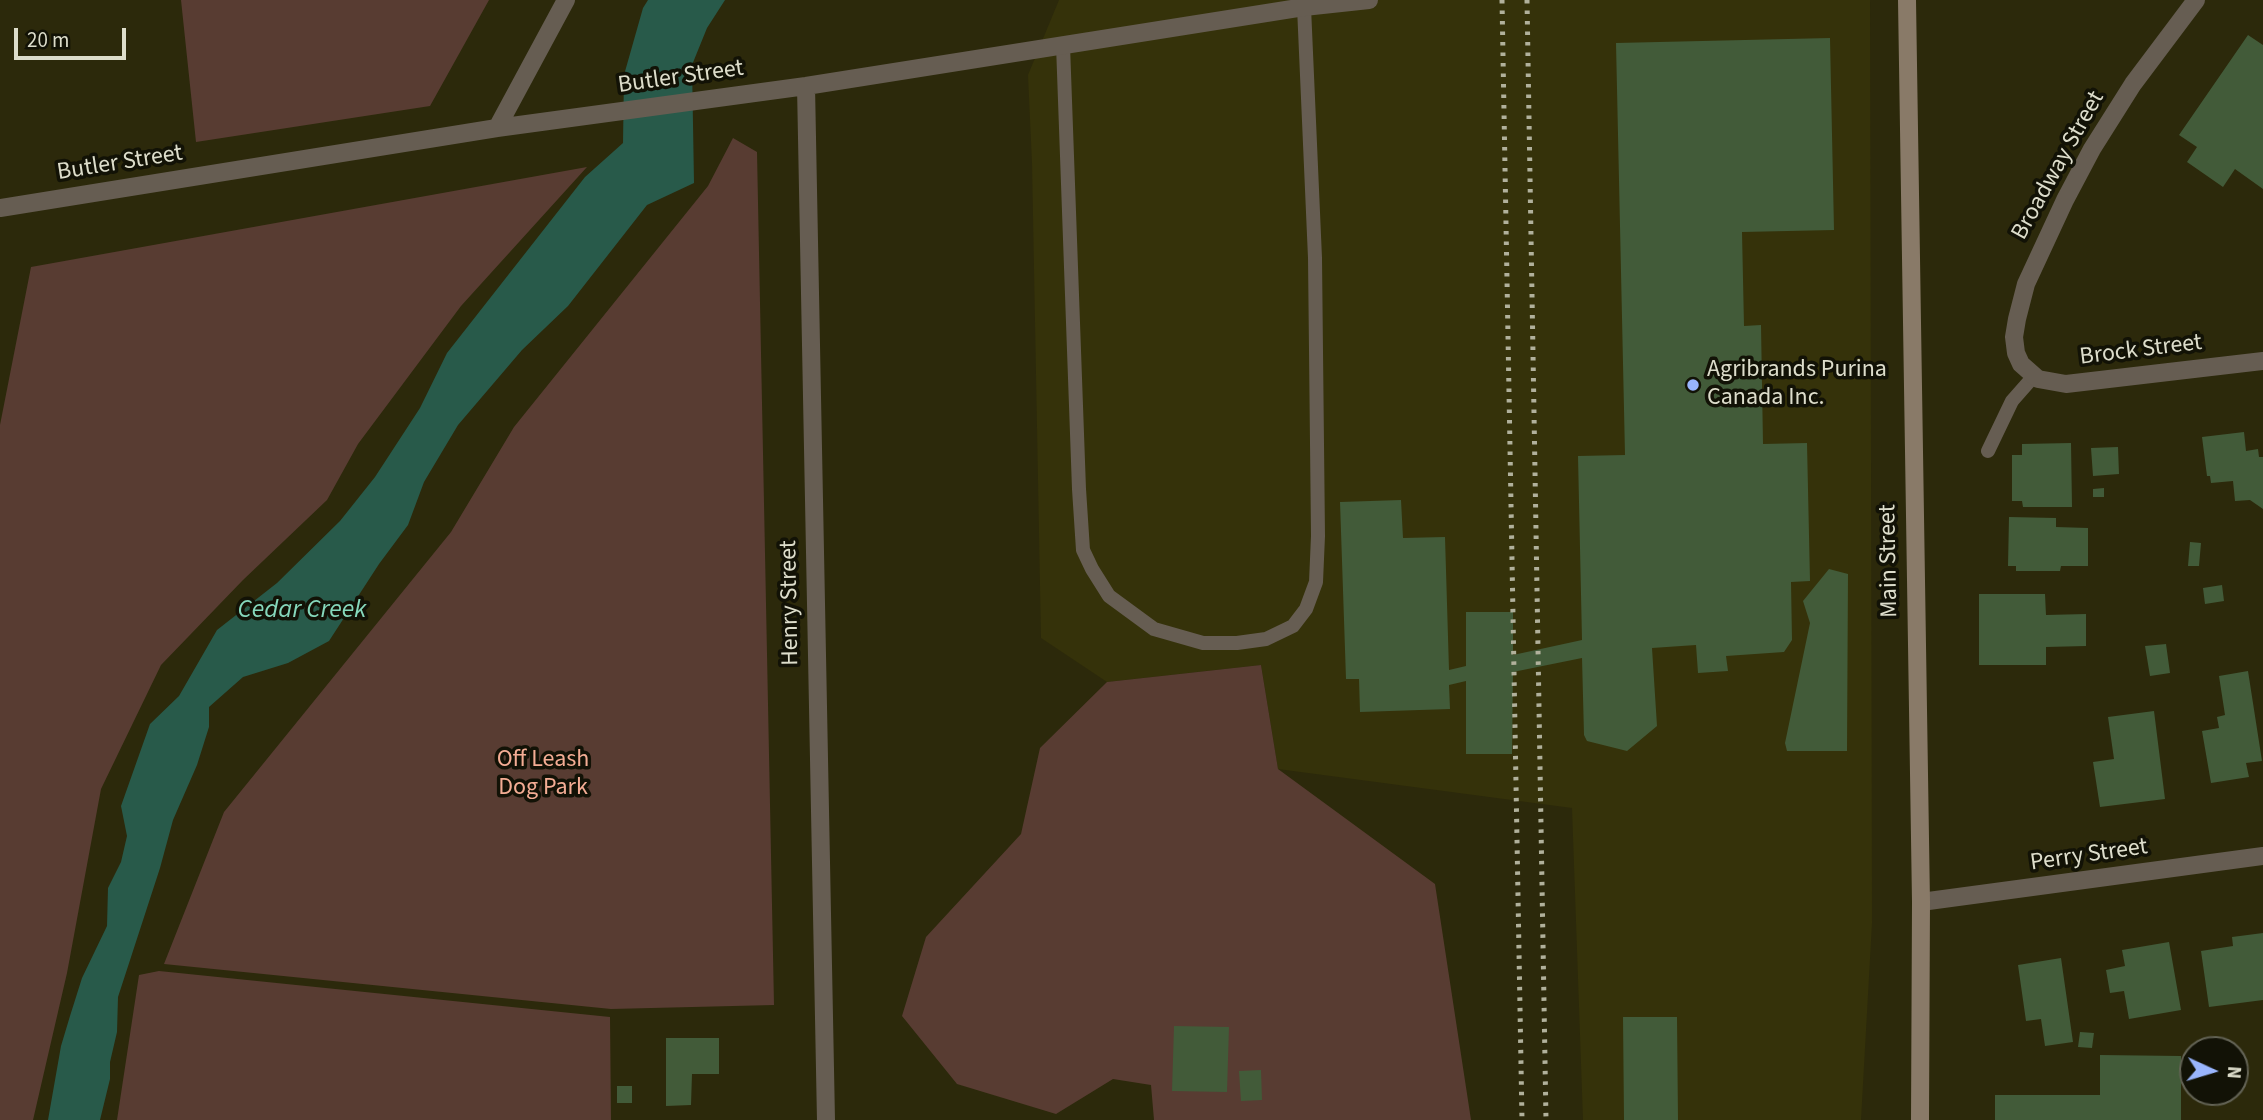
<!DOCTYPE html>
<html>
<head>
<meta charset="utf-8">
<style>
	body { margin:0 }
	#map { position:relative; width:2263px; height:1120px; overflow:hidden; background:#2c290b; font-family:"Source Sans 3",sans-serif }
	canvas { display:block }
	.north { position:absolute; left:2179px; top:1036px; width:70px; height:70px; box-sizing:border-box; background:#121206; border:2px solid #636355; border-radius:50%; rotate:94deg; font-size:19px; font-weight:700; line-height:28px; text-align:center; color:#ddddcb }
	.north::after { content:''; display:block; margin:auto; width:24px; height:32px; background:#99b5fd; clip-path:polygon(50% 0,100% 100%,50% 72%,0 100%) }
	.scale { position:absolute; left:14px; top:28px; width:112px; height:32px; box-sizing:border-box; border:4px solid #ddddcb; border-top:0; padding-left:9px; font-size:21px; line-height:24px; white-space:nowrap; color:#ddddcb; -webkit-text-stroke:5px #121206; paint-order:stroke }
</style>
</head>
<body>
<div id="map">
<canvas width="2263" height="1120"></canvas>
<div class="north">N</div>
<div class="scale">20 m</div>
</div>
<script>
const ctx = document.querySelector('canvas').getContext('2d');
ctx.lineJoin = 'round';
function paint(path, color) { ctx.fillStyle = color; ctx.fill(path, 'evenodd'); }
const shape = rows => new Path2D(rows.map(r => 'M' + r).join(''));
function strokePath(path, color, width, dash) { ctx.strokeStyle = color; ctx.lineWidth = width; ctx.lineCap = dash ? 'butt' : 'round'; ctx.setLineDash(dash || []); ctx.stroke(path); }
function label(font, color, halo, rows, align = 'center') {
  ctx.font = font + ' "Source Sans 3",sans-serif'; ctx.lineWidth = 7; ctx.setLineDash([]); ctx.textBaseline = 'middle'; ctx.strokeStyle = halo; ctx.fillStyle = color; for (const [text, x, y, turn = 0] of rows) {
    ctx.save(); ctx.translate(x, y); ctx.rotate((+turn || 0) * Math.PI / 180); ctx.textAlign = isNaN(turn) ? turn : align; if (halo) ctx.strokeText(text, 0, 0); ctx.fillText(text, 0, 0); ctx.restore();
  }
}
const built = shape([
	[1059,0,1870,0,1872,923,1861,1120,1583,1120,1572,808,1278,769,1261,665,1107,682,1041,638,1032,163,1028,75]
]);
const green = shape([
	[181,0,489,0,430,106,196,142],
	[733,138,757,152,774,1005,611,1009,164,964,224,812,451,532,514,427,708,186],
	[587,167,461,306,358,444,327,500,243,580,161,665,101,789,67,973,33,1120,0,1120,0,425,31,267],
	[1261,665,1278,769,1435,884,1471,1120,1154,1120,1151,1085,1113,1079,1056,1114,957,1084,902,1016,926,937,1021,834,1040,748,1107,682],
	[159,971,610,1017,611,1120,117,1120,139,975]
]);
const water = shape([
	[648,0,725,0,707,28,692,65,694,183,647,205,568,306,522,350,458,425,424,482,408,525,379,564,329,641,288,663,243,677,209,707,209,727,197,765,173,820,160,868,118,997,117,1032,110,1062,110,1079,100,1120,48,1120,61,1046,70,1016,82,978,107,926,108,888,121,862,127,836,121,806,150,724,179,696,217,630,277,583,340,521,375,477,420,408,447,353,585,177,623,143,624,75,643,8]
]);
const building = shape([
	[2248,35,2263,45,2263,189,2235,169,2223,187,2187,162,2197,147,2179,135],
	[1830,38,1834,230,1742,232,1744,326,1761,325,1763,444,1807,443,1810,581,1791,582,1792,640,1784,652,1726,656,1728,671,1698,673,1696,645,1652,648,1657,726,1627,751,1587,741,1584,735,1582,658,1513,672,1512,754,1466,754,1466,681,1449,685,1450,709,1360,712,1359,679,1346,679,1340,502,1401,500,1403,538,1445,537,1449,670,1466,666,1466,612,1513,612,1513,655,1582,640,1578,456,1625,455,1616,43],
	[2244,432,2246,451,2258,449,2259,457,2263,457,2263,509,2250,500,2235,501,2233,481,2211,483,2210,476,2207,476,2202,437],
	[2071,443,2072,507,2023,507,2022,501,2012,501,2012,455,2022,455,2022,444],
	[2118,447,2119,474,2093,476,2091,448],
	[2104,488,2104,497,2093,497,2093,489],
	[2009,517,2056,518,2056,527,2088,528,2088,566,2061,566,2060,571,2016,571,2016,566,2008,566],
	[2190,542,2201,543,2199,566,2188,566],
	[1829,569,1848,574,1847,751,1787,751,1785,743,1810,623,1803,601],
	[2222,585,2224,601,2205,604,2203,588],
	[1979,594,2045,594,2046,615,2086,614,2086,646,2046,647,2046,665,1979,665],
	[2166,644,2170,673,2150,676,2145,646],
	[2248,671,2262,761,2246,763,2249,777,2211,783,2202,731,2219,728,2217,717,2225,715,2219,676],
	[2154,711,2165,799,2100,807,2093,762,2114,759,2108,717],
	[2263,933,2263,1000,2209,1007,2201,951,2233,946,2232,937],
	[2169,942,2181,1010,2129,1019,2124,991,2110,993,2106,970,2125,966,2122,950],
	[2061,958,2073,1042,2045,1046,2041,1019,2026,1021,2018,965],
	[1623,1017,1677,1017,1678,1120,1624,1120],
	[1174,1026,1229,1027,1227,1092,1172,1091],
	[2080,1032,2094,1033,2092,1048,2078,1047],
	[666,1038,719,1038,719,1074,692,1074,691,1105,666,1106],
	[2100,1055,2181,1056,2181,1120,1995,1120,1995,1095,2100,1095],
	[1261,1070,1262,1100,1241,1101,1239,1071],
	[617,1086,632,1086,632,1103,617,1103]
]);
const service = shape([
	[1063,45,1079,489,1083,550,1092,569,1109,596,1154,629,1203,643,1237,643,1266,639,1293,626,1306,609,1316,582,1318,536,1315,258,1304,7],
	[1988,451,2012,401,2034,376]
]);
const minor = shape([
	[2196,0,2133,84,2092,149,2065,200,2026,284,2017,319,2014,337,2016,353,2021,364,2038,379,2066,384,2263,361],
	[806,86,826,1120],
	[497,128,566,0],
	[0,208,497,128,806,86,1304,7,1369,0],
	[1921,902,2263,856]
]);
const secondary = shape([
	[1907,0,1921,902,1920,1120]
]);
const rail = shape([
	[1502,0,1522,1120],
	[1527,0,1546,1120]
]);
const markers = [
	[1693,385,7,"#99b5fd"]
];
const streetNames = [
	["Butler Street",681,78,-8],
	["Butler Street",120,164,-9],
	["Broadway Street",2059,166,-61],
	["Brock Street",2141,351,-7],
	["Main Street",1890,561,-91],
	["Henry Street",791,603,-91],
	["Perry Street",2089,856,-8]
];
const poiNames = [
	["Agribrands Purina",1707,371],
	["Canada Inc.",1707,399]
];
const parkNames = [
	["Off Leash",543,761],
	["Dog Park",543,789]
];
const waterNames = [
	["Cedar Creek",302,611]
];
paint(built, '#35320a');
paint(green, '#583c32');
paint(water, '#285a4a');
paint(building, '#425b39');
strokePath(service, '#665d52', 14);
strokePath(minor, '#665d52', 18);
strokePath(secondary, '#897a68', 18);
strokePath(rail, '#b1b19c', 5, [3.5, 7]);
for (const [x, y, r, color] of markers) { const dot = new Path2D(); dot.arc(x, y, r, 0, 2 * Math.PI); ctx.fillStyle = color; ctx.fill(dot); strokePath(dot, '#121206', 2.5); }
label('24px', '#ddddcb', '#121206', streetNames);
label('24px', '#ddddcb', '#121206', poiNames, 'left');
label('24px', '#f4ad94', '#121206', parkNames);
label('italic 26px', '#86d8bc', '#121206', waterNames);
</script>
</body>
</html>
